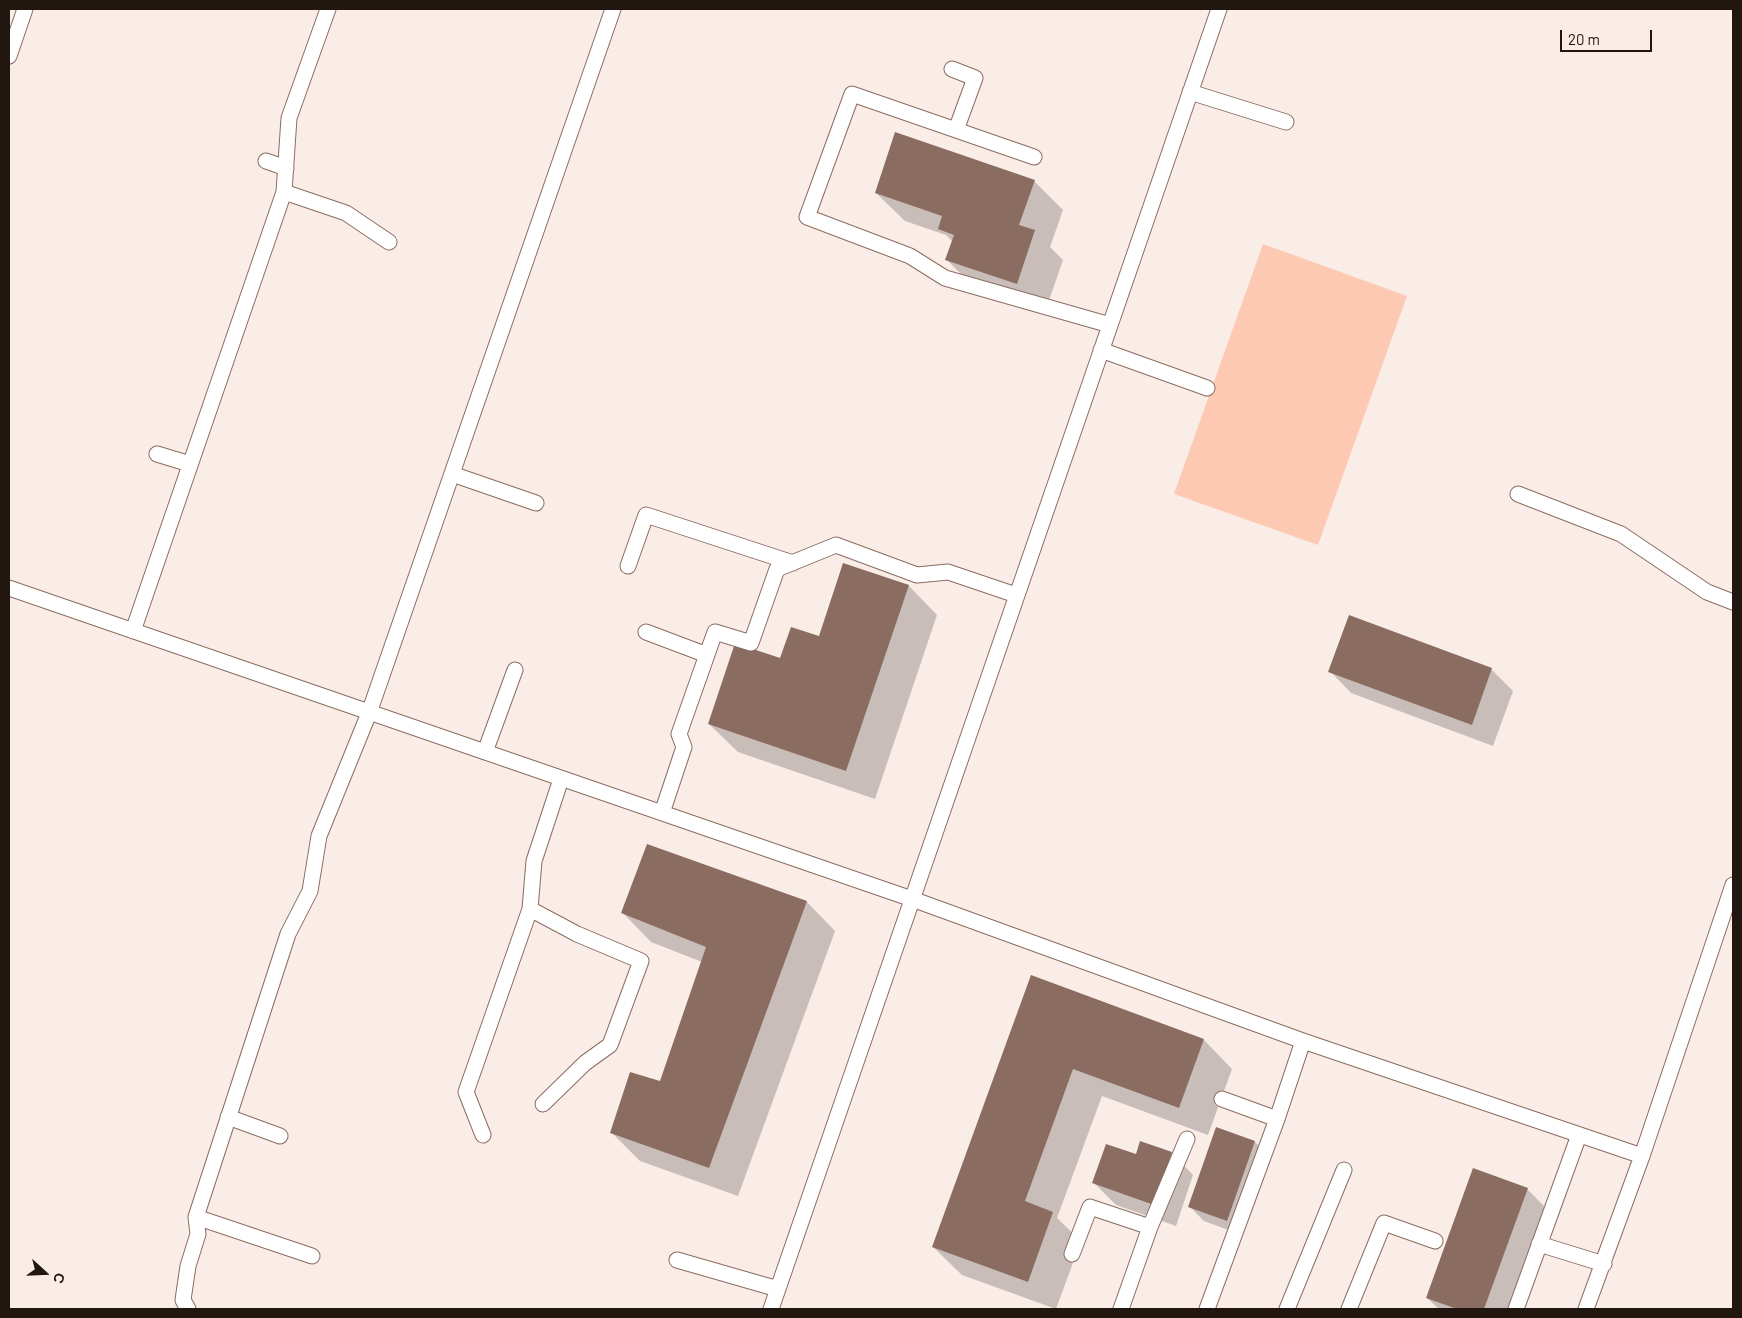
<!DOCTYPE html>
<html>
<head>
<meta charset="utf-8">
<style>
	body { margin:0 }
	#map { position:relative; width:1742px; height:1318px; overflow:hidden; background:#faede7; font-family:Barlow,sans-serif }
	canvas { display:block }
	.frame { position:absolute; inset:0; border:10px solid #221611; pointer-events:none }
	.north { position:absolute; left:20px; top:1248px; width:50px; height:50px; -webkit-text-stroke:4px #faede7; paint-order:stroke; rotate:110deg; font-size:14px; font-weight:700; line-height:20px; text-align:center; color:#221611 }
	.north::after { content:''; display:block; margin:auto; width:18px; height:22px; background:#221611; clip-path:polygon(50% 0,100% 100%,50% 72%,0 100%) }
	.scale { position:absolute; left:1560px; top:30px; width:92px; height:22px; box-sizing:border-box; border:2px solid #221611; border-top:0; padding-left:6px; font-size:15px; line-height:18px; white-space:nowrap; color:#221611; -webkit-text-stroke:4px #faede7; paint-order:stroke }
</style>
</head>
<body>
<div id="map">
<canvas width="1742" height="1318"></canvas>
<div class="frame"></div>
<div class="north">С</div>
<div class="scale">20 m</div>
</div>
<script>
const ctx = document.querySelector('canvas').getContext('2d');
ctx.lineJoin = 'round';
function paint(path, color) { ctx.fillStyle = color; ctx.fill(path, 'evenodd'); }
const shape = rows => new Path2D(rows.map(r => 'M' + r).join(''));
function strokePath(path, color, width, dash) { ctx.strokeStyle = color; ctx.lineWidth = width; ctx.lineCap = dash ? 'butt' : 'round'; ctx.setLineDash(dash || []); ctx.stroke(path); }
const green = shape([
	[1263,244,1407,296,1318,545,1174,494]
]);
const shadow = shape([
	[1034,181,1063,210,1050,247,1063,260,1045,312,975,288,946,259,953,242,946,235,905,221,876,193],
	[844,564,909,586,937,615,875,799,738,752,709,724,781,660,820,638],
	[1491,669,1513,691,1493,746,1351,693,1330,671],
	[648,846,807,902,835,931,738,1196,640,1161,611,1132,660,1082,702,962,651,942,623,913],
	[1032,977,1204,1040,1232,1069,1208,1135,1102,1096,1057,1218,1081,1241,1056,1309,962,1275,933,1247],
	[1255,1142,1269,1156,1242,1235,1204,1221,1190,1207],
	[1172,1153,1193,1175,1176,1226,1116,1205,1094,1183],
	[1527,1189,1549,1211,1514,1309,1439,1309,1427,1298]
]);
const building = shape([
	[895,132,1035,180,1019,225,1035,230,1017,284,945,260,954,235,938,229,942,216,875,193],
	[843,563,909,585,846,771,708,724,735,643,780,658,791,627,819,636],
	[1349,615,1492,668,1472,725,1328,672],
	[647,844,807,901,709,1168,610,1133,630,1072,660,1081,706,947,621,913],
	[1031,975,1204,1039,1179,1108,1073,1069,1025,1201,1053,1212,1028,1282,932,1247],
	[1216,1127,1255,1141,1227,1221,1188,1207],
	[1140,1141,1172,1152,1154,1205,1092,1183,1106,1144,1136,1154],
	[1473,1168,1528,1188,1484,1309,1457,1309,1426,1298]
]);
const lane = shape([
	[9,56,25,9],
	[952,69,975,78,956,130],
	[1190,92,1286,122],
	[1034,157,852,94,807,217,910,256,945,278,1110,325],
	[266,161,286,168],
	[284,192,346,213,389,242],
	[1101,350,1207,388],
	[157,454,190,464],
	[452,474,536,503],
	[1518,494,1621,534,1707,592,1733,602],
	[628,566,646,515,793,563],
	[9,588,912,899,1303,1041,1642,1156],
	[133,631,284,192,289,118,328,9],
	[646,632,707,655],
	[485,752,515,670],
	[662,813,684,747,679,734,715,632,751,643,777,569,836,545,917,575,948,572,1016,595],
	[530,909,577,934,641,961,610,1045,585,1063,543,1104],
	[1222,1099,1277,1119],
	[228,1117,280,1136],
	[483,1135,466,1092,530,909,534,861,561,779],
	[196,1217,312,1256],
	[1539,1244,1604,1264],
	[1072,1254,1090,1207,1150,1227],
	[677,1260,778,1289],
	[188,1309,183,1300,188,1266,198,1234,196,1217,288,934,310,891,319,836,369,713,613,9],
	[771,1309,1219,9],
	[1121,1309,1150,1227,1187,1139],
	[1207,1309,1277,1119,1303,1041],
	[1287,1309,1344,1170],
	[1349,1309,1384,1223,1435,1241],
	[1516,1309,1579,1135],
	[1586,1309,1642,1156,1733,885]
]);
paint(green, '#fdc9b3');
paint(shadow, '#0003');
paint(building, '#8a6d60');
strokePath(lane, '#8a6d60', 17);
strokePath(lane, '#fff', 15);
</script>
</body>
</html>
